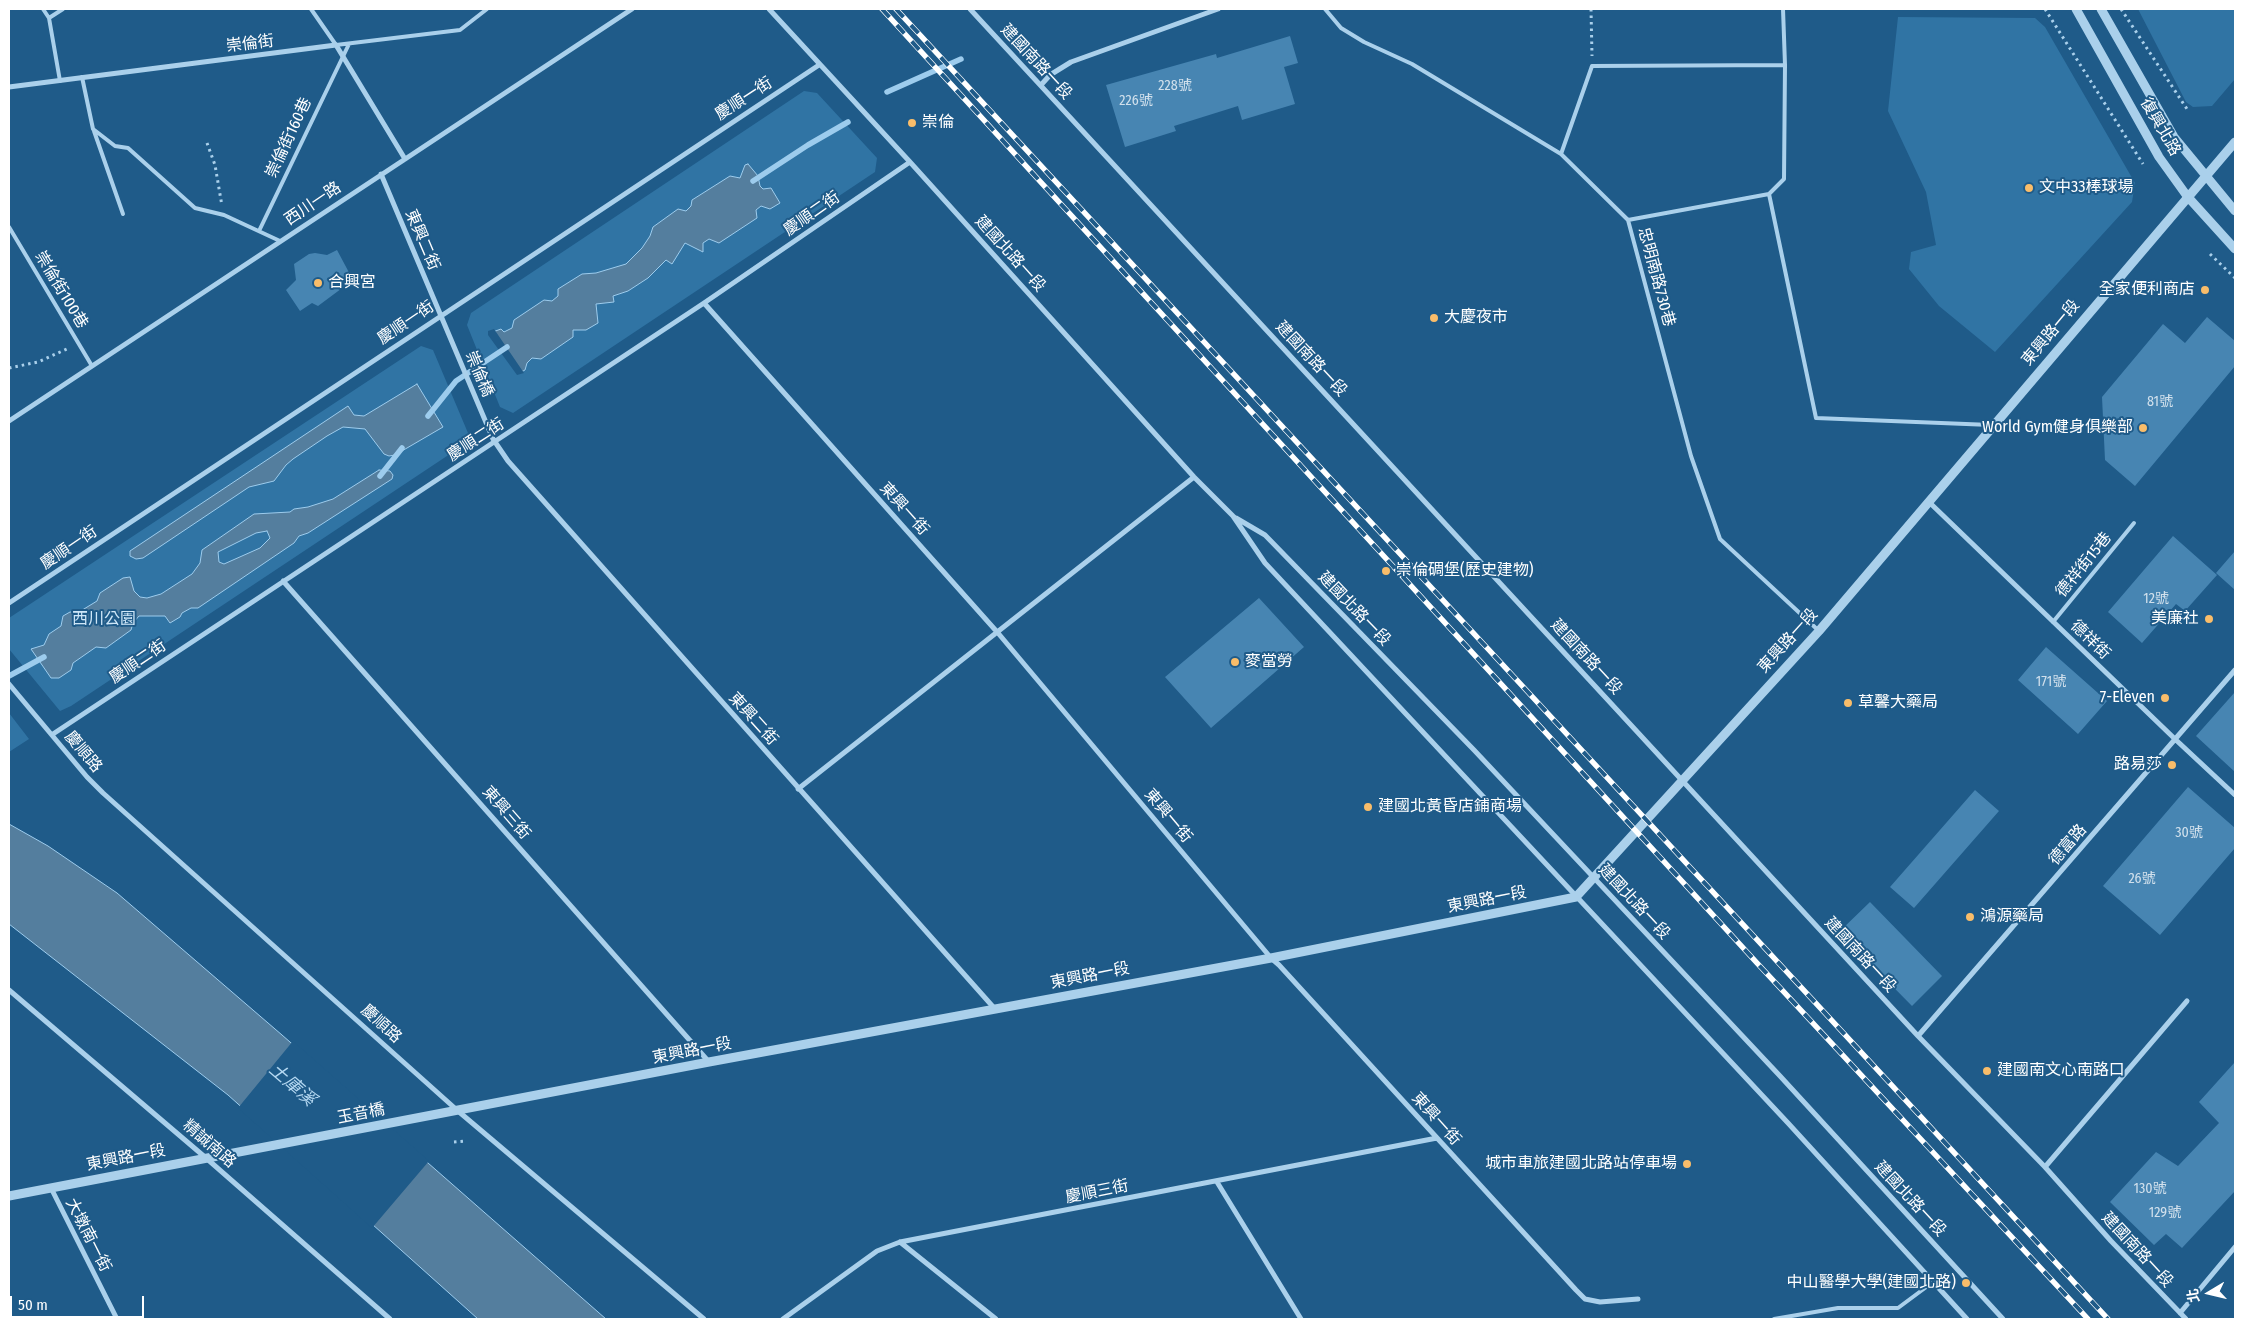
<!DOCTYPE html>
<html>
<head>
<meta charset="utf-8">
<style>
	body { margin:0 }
	#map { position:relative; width:2244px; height:1328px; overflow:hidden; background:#1f5b89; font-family:"Fira Sans Condensed","Noto Sans TC",sans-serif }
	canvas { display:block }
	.frame { position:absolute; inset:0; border:10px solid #fff; pointer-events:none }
	.north { position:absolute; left:2184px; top:1268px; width:50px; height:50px; -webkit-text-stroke:4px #1f5b89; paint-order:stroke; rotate:261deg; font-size:14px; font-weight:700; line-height:20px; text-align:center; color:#fff }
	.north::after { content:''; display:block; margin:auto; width:18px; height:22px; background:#fff; clip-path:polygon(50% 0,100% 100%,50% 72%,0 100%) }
	.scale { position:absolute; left:10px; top:1296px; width:134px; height:22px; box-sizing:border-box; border:2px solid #fff; border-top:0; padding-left:6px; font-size:15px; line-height:18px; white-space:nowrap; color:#fff; -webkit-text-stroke:4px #1f5b89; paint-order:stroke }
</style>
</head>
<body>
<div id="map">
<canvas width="2244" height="1328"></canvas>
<div class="frame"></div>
<div class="north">北</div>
<div class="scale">50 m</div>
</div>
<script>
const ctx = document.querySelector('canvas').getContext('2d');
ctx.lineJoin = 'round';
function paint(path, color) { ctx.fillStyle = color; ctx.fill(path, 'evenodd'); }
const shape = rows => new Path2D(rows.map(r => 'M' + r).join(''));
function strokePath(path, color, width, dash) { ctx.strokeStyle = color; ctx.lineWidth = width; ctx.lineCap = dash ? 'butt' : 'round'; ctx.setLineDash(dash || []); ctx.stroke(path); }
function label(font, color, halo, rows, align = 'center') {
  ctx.font = font + ' "Fira Sans Condensed","Noto Sans TC",sans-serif'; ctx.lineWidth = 4; ctx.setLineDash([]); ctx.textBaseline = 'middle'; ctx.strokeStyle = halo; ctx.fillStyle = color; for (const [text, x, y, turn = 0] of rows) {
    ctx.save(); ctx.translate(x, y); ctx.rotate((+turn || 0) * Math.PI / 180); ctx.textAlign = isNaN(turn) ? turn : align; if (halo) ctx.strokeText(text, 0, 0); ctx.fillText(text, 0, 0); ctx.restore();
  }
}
const green = shape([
	[2138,9,2235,10,2235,79,2212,106,2193,107,2186,102],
	[1898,17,2035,18,2045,27,2135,183,2132,202,1995,352,1939,306,1909,269,1911,252,1936,245,1926,192,1888,111],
	[804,91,817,93,877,158,875,172,513,413,500,407,467,325,471,313],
	[421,346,433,350,468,433,462,446,71,706,60,711,9,649,9,618],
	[9,713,29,739,9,752]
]);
const water = shape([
	[748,164,758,176,760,186,763,189,771,188,780,203,770,209,761,206,756,210,757,218,719,243,709,239,703,243,703,252,685,243,672,264,666,260,648,278,628,291,613,296,614,302,596,304,598,323,586,330,573,330,573,337,541,359,532,358,527,363,525,370,519,373,490,333,501,329,504,332,512,328,514,320,544,300,552,301,558,296,558,289,582,274,596,273,626,264,642,248,650,236,653,227,678,209,686,211,691,206,692,200,730,176,740,178,745,165,748,164],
	[417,384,443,427,395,455,389,456,384,454,365,429,343,427,327,436,293,459,286,465,274,481,249,487,143,558,136,559,130,556,130,551,348,406,354,415,364,416,417,384],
	[379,470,390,471,393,475,392,479,308,533,299,536,294,543,198,608,191,608,182,613,180,617,170,623,165,616,139,616,133,623,131,630,106,648,96,647,73,663,71,670,59,678,51,678,31,649,44,645,49,634,61,626,63,616,70,612,79,612,97,601,100,593,123,578,130,577,134,591,140,597,147,598,161,594,192,574,200,563,202,550,254,514,290,512,294,509,308,507,333,499,379,470],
	[267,531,270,538,260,548,224,564,219,562,218,552,256,533,267,531],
	[9,824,48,846,117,893,282,1035,606,1319,478,1319,228,1095,9,924,9,824]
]);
const pier = shape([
	[494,329,524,373,517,375,488,335,488,331],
	[293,1041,429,1161,372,1228,238,1108]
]);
const stream = shape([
	[887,92,961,59],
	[753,181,808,145,848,122],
	[428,416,456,381,507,347],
	[380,476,402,448],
	[9,676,44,657]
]);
const building = shape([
	[1290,36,1298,63,1284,67,1295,104,1242,120,1238,106,1174,126,1176,131,1125,147,1106,85,1216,54,1217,58],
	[337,250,353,280,318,306,312,303,300,311,286,290,296,280,294,264,309,254,315,253,327,255],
	[2207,317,2235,341,2235,366,2135,486,2105,460,2102,397,2163,324,2185,343],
	[2173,536,2217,575,2185,611,2176,604,2142,643,2108,612],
	[2235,551,2235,590,2216,573],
	[1259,598,1304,647,1211,728,1165,677],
	[2046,647,2107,701,2078,734,2018,680],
	[2235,692,2235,772,2196,736],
	[2188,787,2235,828,2235,848,2160,935,2103,886],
	[1975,790,1999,811,1914,908,1890,887],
	[1870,902,1942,976,1912,1006,1839,932],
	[2235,1062,2235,1191,2182,1248,2166,1234,2154,1245,2110,1202,2156,1152,2178,1166,2219,1123,2199,1102]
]);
const path = shape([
	[1591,9,1592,56],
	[2045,9,2143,164],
	[2121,9,2187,109],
	[207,143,215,165,222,206],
	[2210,254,2235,278],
	[9,368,38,362,69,348],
	[454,1142,466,1141]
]);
const service = shape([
	[43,9,49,18,60,81],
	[311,9,336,45,460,30,487,9],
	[1325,9,1341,28,1364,42,1412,64,1561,154,1628,220,1691,456,1720,539,1819,631],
	[49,18,63,9],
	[82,77,93,129,115,146,128,148,195,208,224,215,280,241],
	[94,131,123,214],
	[1561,154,1592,66,1785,65,1783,9],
	[1769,194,1784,179,1785,65],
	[1628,220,1769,194,1816,418,1991,425],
	[9,227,92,366],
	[259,231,349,44],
	[2053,622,2134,523],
	[1774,1319,1838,1308,1898,1308,1933,1282]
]);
const minor = shape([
	[769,9,910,162,1194,477,1233,516,1265,563,1788,1123,1967,1319],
	[970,9,1918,1036,2045,1167,2111,1241,2186,1319],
	[1041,85,1050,75,1071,62,1218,9],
	[9,87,336,45,405,159],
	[381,174,493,439,508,461,995,1009],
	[704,303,998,633,1271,958,1279,965,1576,1290,1585,1299,1600,1302,1638,1299],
	[9,421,632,9],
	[1929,502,2176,740,2235,795],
	[1236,518,1265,535,1474,750,1780,1076,2003,1319],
	[283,581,709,1062],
	[9,603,819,65],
	[9,684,87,777,103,793,458,1111,704,1319],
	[53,734,704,303,910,162],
	[798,789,1194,477],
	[9,990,206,1158,390,1319],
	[1918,1036,2235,670],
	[2045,1167,2187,1001],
	[1217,1182,1301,1319],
	[51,1188,117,1319],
	[900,1242,996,1319],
	[2180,1313,2235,1247],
	[783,1319,877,1251,900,1242,1437,1138]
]);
const tertiary = shape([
	[2076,9,2159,157,2187,196,2235,249],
	[2101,9,2174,137,2235,211],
	[9,1196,709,1062,1271,958,1576,897,1819,631,2235,142]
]);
const rail = shape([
	[882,9,1757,963,2088,1319],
	[896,9,2108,1319]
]);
const markers = [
	[912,123,5,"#f9bd6a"],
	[2029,188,5,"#f9bd6a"],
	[318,283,5,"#f9bd6a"],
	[2205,290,5,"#f9bd6a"],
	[1434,318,5,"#f9bd6a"],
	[2143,428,5,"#f9bd6a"],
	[1386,571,5,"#f9bd6a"],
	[2209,619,5,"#f9bd6a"],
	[1235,662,5,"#f9bd6a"],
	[2165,698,5,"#f9bd6a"],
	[1848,703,5,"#f9bd6a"],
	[2172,765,5,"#f9bd6a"],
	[1368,807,5,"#f9bd6a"],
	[1970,917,5,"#f9bd6a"],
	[1987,1071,5,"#f9bd6a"],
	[1687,1164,5,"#f9bd6a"],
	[1966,1283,5,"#f9bd6a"]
];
const numberNames = [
	["228號",1175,86],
	["226號",1136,101],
	["81號",2160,402],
	["12號",2156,599],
	["171號",2051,682],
	["30號",2189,833],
	["26號",2142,879],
	["130號",2150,1189],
	["129號",2165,1213]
];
const streetNames = [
	["崇倫街",250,44,-7],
	["建國南路一段",1036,62,47],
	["慶順一街",744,99,-33],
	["復興北路",2160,127,60],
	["崇倫街160巷",289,138,-65],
	["西川一路",313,204,-34],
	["慶順二街",812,214,-35],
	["東興二街",422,240,67],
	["建國北路一段",1010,254,48],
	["忠明南路730巷",1656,277,75],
	["崇倫街100巷",61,290,59],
	["慶順一街",406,323,-34],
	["東興路一段",2051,333,-50],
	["建國南路一段",1311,359,47],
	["崇倫橋",479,374,67],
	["慶順二街",476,440,-33],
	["東興一街",904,509,48],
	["慶順一街",69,548,-34],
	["德祥街15巷",2084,565,-51],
	["建國北路一段",1354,609,46],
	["德祥街",2090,640,44],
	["東興路一段",1788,641,-48],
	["建國南路一段",1586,657,47],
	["慶順二街",138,662,-34],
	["東興二街",753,719,48],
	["慶順路",83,752,50],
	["東興三街",506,813,49],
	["東興一街",1168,816,50],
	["德富路",2068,845,-49],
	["東興路一段",1487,900,-11],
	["建國北路一段",1634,902,47],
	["建國南路一段",1860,955,47],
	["東興路一段",1090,976,-11],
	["慶順路",381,1024,42],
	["東興路一段",692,1051,-11],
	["玉音橋",361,1114,-11],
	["東興一街",1436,1119,48],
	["精誠南路",209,1144,41],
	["東興路一段",126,1158,-11],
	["慶順三街",1097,1192,-11],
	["建國北路一段",1910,1199,47],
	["大墩南一街",88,1235,63],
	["建國南路一段",2137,1250,47]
];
const poiNames = [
	["崇倫",922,123],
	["文中33棒球場",2039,188],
	["合興宮",328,283],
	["全家便利商店",2195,290,"right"],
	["大慶夜市",1444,318],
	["World Gym健身俱樂部",2133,428,"right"],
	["崇倫碉堡(歷史建物)",1396,571],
	["美廉社",2199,619,"right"],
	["麥當勞",1245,662],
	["7-Eleven",2155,698,"right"],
	["草馨大藥局",1858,703],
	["路易莎",2162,765,"right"],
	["建國北黃昏店鋪商場",1378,807],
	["鴻源藥局",1980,917],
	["建國南文心南路口",1997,1071],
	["城市車旅建國北路站停車場",1677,1164,"right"],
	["中山醫學大學(建國北路)",1956,1283,"right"]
];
const parkNames = [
	["西川公園",104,620]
];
const waterNames = [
	["土庫溪",292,1085,41]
];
paint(green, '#3074a4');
paint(water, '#547e9e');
strokePath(water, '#9dcced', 1);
paint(pier, '#1f5b89');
strokePath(stream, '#9dcced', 5.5);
paint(building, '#4785b2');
strokePath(path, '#aad0eb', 3, [2.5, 4]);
strokePath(service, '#aad0eb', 4);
strokePath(minor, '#aad0eb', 5);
strokePath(tertiary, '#aad0eb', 9);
strokePath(rail, '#fff', 5.5);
strokePath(rail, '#1f5b89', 4, [11]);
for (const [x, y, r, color] of markers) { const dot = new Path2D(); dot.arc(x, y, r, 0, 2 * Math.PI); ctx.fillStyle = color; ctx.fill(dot); strokePath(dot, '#1f5b89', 2); }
label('14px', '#d1e0ec', null, numberNames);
label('16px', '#fff', '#1f5b89', streetNames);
label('16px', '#fff', '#1f5b89', poiNames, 'left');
label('16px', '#cfe7f8', '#1f5b89', parkNames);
label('italic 18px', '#b6d9f2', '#1f5b89', waterNames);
</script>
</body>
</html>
